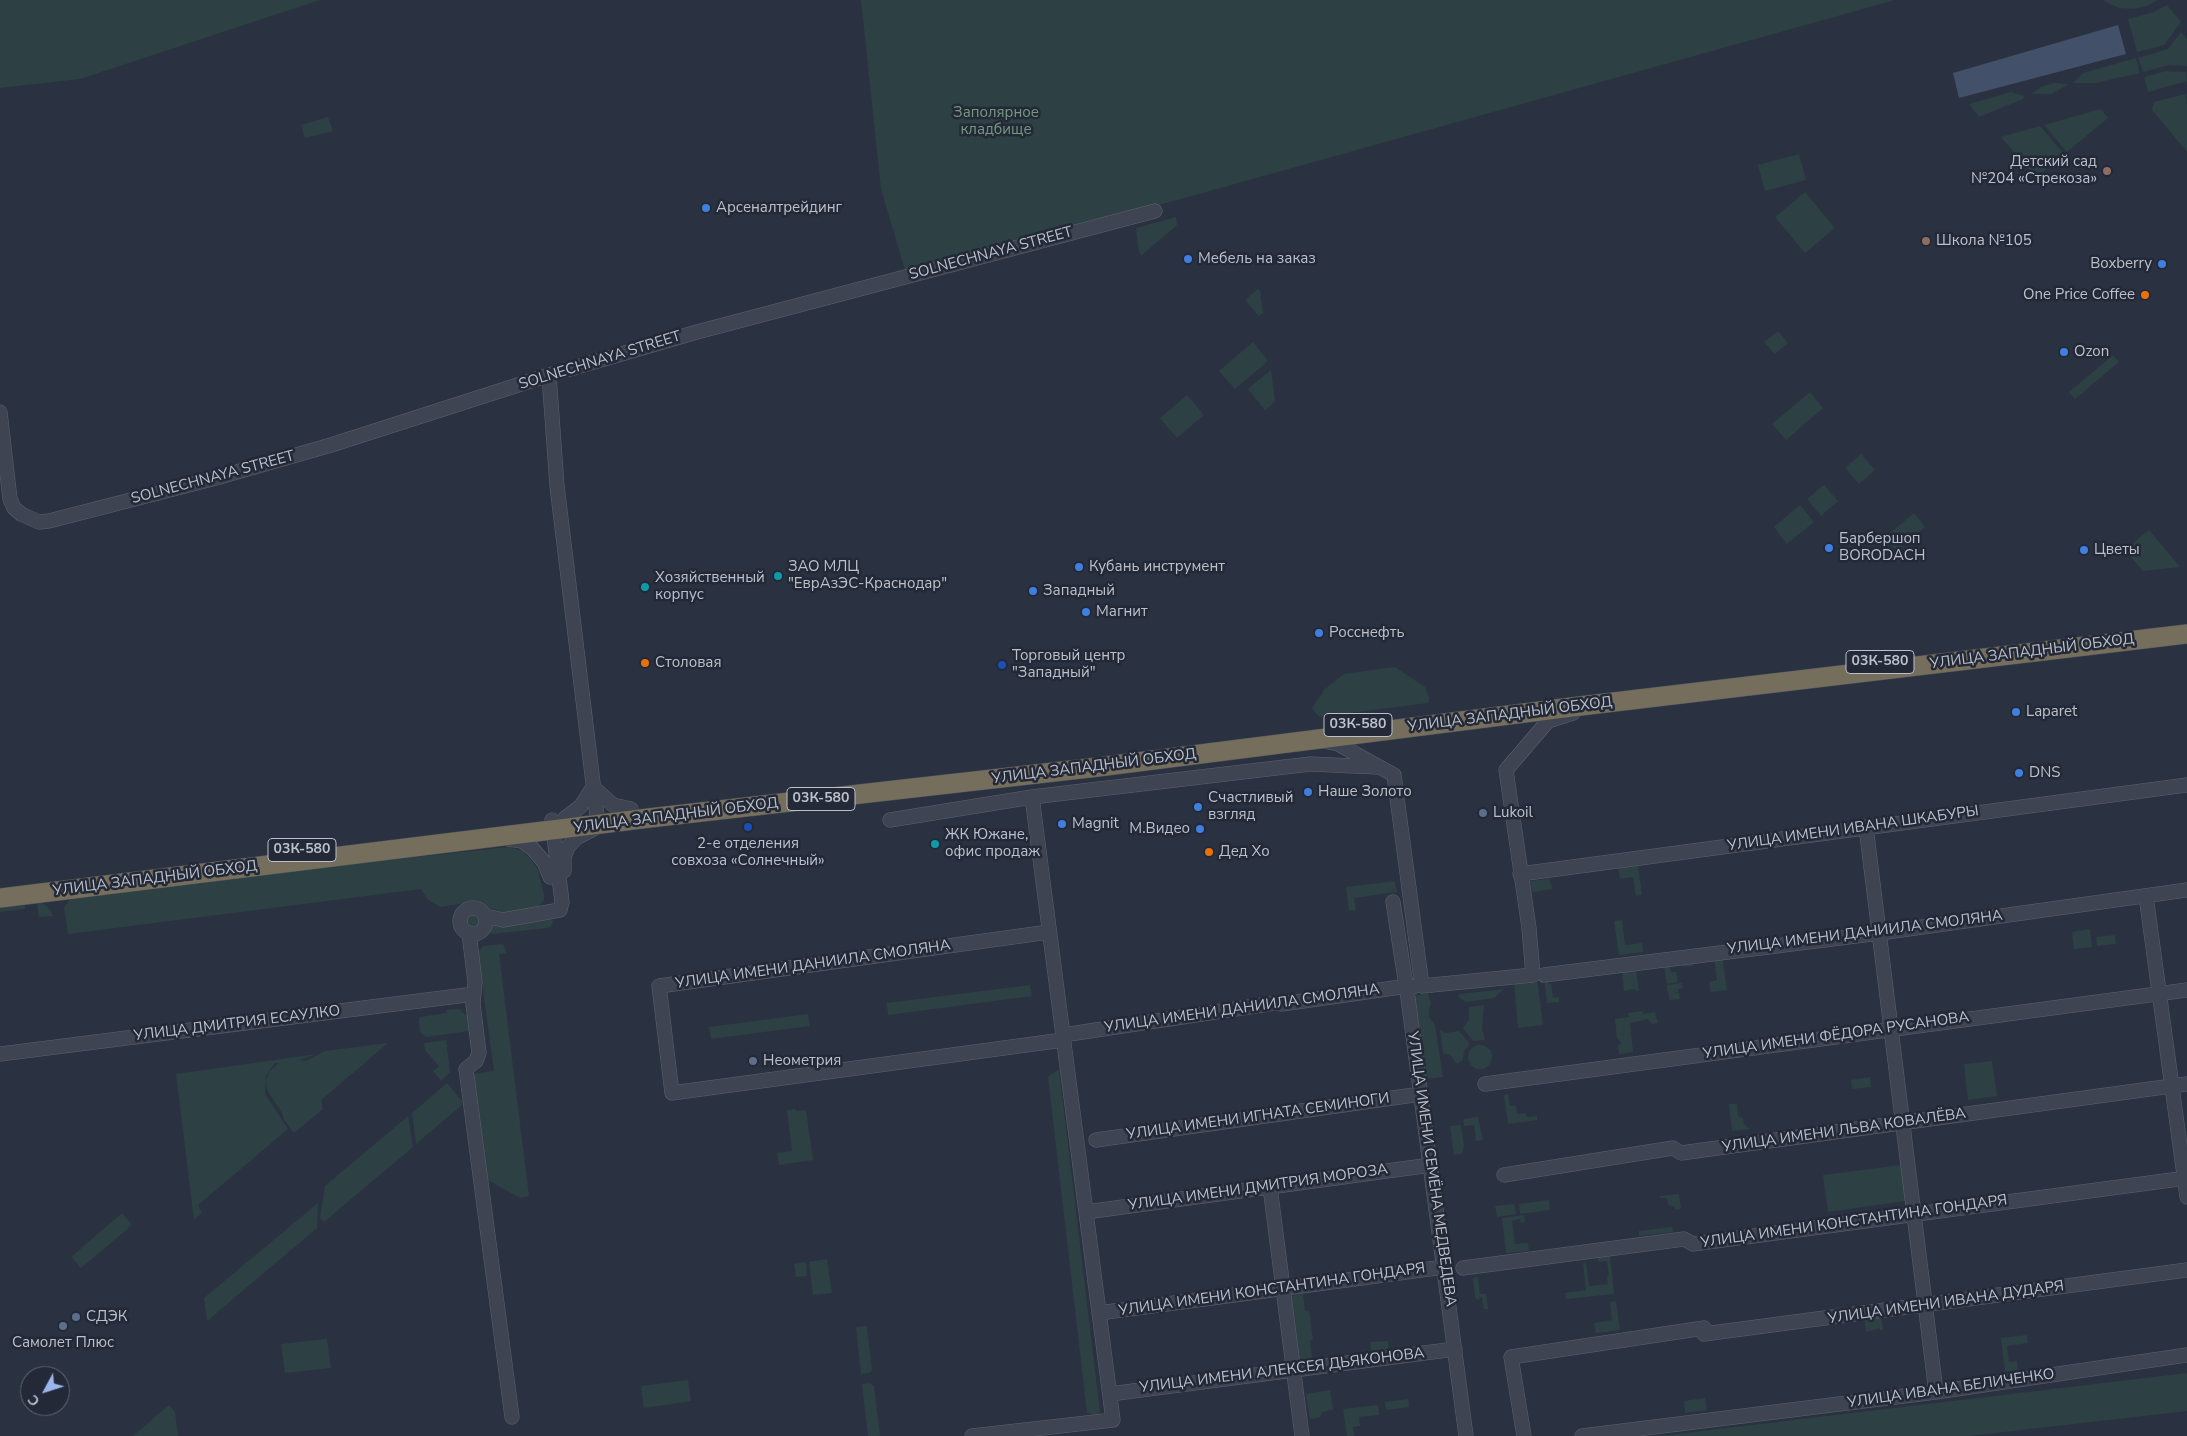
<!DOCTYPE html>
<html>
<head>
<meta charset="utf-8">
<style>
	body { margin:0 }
	#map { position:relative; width:2187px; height:1436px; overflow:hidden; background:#2a3241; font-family:"Nunito Sans",sans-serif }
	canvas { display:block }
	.north { position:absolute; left:20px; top:1366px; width:50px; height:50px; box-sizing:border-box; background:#232936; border:1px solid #606572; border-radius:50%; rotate:230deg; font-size:14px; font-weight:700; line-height:20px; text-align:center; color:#bbc0cb }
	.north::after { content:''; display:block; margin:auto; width:18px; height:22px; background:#9cb5ef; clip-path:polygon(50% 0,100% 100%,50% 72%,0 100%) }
</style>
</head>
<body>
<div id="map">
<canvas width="2187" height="1436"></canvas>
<div class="north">С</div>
</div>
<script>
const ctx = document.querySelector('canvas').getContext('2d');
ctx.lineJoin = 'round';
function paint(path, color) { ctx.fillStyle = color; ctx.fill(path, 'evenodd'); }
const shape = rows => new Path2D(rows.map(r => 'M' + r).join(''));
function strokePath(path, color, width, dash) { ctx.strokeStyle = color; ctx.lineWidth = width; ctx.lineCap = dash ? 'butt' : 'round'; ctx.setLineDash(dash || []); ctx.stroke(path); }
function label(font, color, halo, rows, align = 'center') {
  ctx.font = font + ' "Nunito Sans",sans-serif'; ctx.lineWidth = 5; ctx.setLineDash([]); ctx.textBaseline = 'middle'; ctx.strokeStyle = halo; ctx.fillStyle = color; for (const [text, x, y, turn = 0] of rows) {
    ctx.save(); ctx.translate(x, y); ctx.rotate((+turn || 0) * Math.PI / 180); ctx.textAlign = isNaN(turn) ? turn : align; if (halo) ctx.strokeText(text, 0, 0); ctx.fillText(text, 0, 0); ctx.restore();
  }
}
const green = shape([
	[0,0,320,0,80,79,0,88],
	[861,0,1895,0,1170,202,905,270,881,189],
	[2102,0,2158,0,2147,6,2133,9,2119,8],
	[2167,5,2181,22,2164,45,2137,52,2128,19,2154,12],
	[2181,32,2187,39,2187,66,2169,65,2143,72,2138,58,2168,49],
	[2136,58,2140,73,2095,83,2073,83,2083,73],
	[2166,71,2186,72,2187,81,2148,92,2144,77],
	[2054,83,2069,84,2052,94,2031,94,2041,87],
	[2011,92,2024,96,2023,99,1979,117,1969,104],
	[2186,94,2187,105,2187,152,2152,110,2154,102],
	[2101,109,2108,118,2067,152,2044,125],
	[328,117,333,131,305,138,301,125],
	[2040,126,2064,154,2036,178,2001,137],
	[1799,154,1806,180,1765,191,1758,165],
	[1805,192,1835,228,1805,253,1775,217],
	[1176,217,1177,225,1142,255,1139,253,1136,228],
	[1258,289,1260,291,1263,313,1259,316,1245,300],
	[1778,331,1788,343,1775,354,1764,342],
	[1253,342,1268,361,1235,389,1219,371],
	[2113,355,2119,362,2075,399,2069,392],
	[1271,370,1275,402,1265,410,1248,389],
	[1810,392,1823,408,1786,440,1772,424],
	[1187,395,1204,415,1177,438,1160,418],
	[1861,454,1875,470,1859,484,1845,468],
	[1824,485,1838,501,1821,516,1807,499],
	[1800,505,1814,522,1787,544,1774,527],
	[1914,513,1925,527,1897,551,1885,537],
	[2149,530,2180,567,2143,571,2125,550],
	[1395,667,1425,687,1429,698,1428,703,1319,717,1312,708,1325,689,1344,674],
	[509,847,523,851,537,867,544,894,544,900,537,908,505,913,472,902,441,907,428,900,421,889,68,934,64,907,71,898,233,877],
	[1638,865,1642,895,1636,896,1633,877,1620,879,1618,867],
	[1549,879,1553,889,1532,892,1530,881],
	[1395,881,1397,892,1354,898,1356,910,1349,910,1346,887],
	[41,902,50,909,53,916,39,917,37,904,25,905,25,909,0,912,0,904],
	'464 920a9 9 0 1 1 18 0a9 9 0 1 1-18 0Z',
	[547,917,553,921,552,925,548,928,492,934,488,929,491,925],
	[1622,920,1625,945,1642,943,1643,952,1619,955,1614,921],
	[2090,929,2092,947,2074,949,2072,932],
	[2115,935,2116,944,2097,946,2096,937],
	[503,944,507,953,499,954,529,1196,520,1198,488,1180,473,1074,494,1071,478,952,483,946],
	[1722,956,1727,990,1710,992,1709,982,1717,980,1714,957],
	[1663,961,1693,963,1693,966,1682,967,1682,964,1670,966,1671,972,1676,972,1678,982,1667,984],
	[1636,969,1639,991,1636,991,1635,989,1624,991,1622,971],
	[1544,978,1548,981,1549,985,1551,983,1553,998,1559,997,1559,1002,1547,1003],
	[1537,979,1543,1025,1518,1028,1514,981],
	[1682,983,1683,988,1678,989,1678,992,1673,993,1679,993,1680,999,1669,1000,1667,985],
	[1030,985,1032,996,888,1015,887,1003],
	[1504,989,1494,998,1466,1002,1457,996,1460,994],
	[1428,993,1431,1003,1429,1009,1429,1017,1435,1025,1443,1077,1426,1079,1414,996],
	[1484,1005,1482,1028,1485,1040,1473,1041,1463,1028,1469,1019,1469,1007],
	[459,1009,467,1016,470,1031,426,1037,420,1032,419,1019,421,1017,446,1013,446,1010],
	[1642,1011,1643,1014,1655,1012,1658,1023,1652,1024,1648,1019,1630,1023,1633,1052,1619,1054,1618,1046,1622,1043,1617,1038,1615,1019,1629,1017,1628,1013],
	[808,1014,810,1026,711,1039,709,1027],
	[1440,1030,1446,1033,1459,1031,1470,1044,1464,1051,1463,1060,1457,1064,1450,1055,1443,1053],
	[446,1040,450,1072,441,1081,433,1071,439,1066,425,1050,424,1043],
	[388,1043,321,1100,323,1109,294,1133,284,1120,282,1113,267,1090,266,1081,269,1072,279,1063,275,1063,266,1076,265,1094,288,1129,198,1205,202,1213,194,1220,176,1074,317,1054,299,1060,306,1061,325,1051],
	'1468 1057a12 12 0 1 1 24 0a12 12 0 1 1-24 0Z',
	[1992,1061,1997,1096,1968,1100,1964,1064],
	[1059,1069,1100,1412,1099,1416,1092,1417,1091,1413,1087,1413,1048,1077],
	[1870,1077,1871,1087,1852,1089,1851,1080],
	[447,1083,462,1101,462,1105,416,1144,412,1113],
	[1508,1094,1510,1106,1516,1106,1517,1114,1526,1113,1527,1117,1537,1116,1537,1120,1508,1124,1504,1095],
	[1729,1104,1737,1104,1738,1116,1743,1118,1744,1124,1750,1129,1732,1131],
	[795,1109,796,1111,806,1110,813,1160,779,1165,777,1153,792,1151,787,1110],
	[408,1116,413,1147,324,1222,320,1218,325,1186],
	[1478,1117,1483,1140,1476,1141,1474,1125,1464,1126,1463,1119],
	[1461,1125,1464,1146,1462,1154,1454,1155,1450,1126],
	[1901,1165,1906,1201,1828,1212,1823,1175],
	[1679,1194,1681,1209,1675,1210,1675,1207,1668,1205,1667,1198,1660,1198,1660,1196],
	[1549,1200,1550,1210,1520,1214,1519,1204],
	[318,1203,317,1228,207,1321,204,1298],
	[1514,1204,1516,1214,1497,1217,1495,1206],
	[122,1213,132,1225,81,1268,71,1257],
	[1524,1215,1525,1222,1521,1223,1520,1219,1512,1221,1515,1244,1528,1243,1529,1251,1506,1253,1502,1218],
	[1672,1227,1673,1232,1639,1236,1639,1231],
	[1610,1256,1614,1294,1566,1299,1565,1293,1586,1290,1583,1263,1586,1263,1589,1286,1608,1284,1607,1277,1609,1276,1607,1261,1598,1262,1598,1257],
	[827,1259,832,1293,813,1295,809,1262],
	[806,1262,807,1276,796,1277,794,1264],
	[1478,1277,1480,1294,1486,1294,1488,1309,1484,1309,1482,1297,1478,1300,1475,1297,1473,1278],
	[1303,1294,1305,1311,1309,1311,1313,1340,1310,1341,1312,1359,1298,1361,1290,1296],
	[1616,1301,1620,1330,1596,1333,1594,1323,1612,1320,1610,1302],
	[1881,1314,1883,1330,1880,1330,1880,1328,1866,1332,1864,1316],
	[867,1326,872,1370,870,1373,861,1374,856,1327],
	[2027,1335,2028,1343,2007,1346,2009,1362,2017,1361,2018,1371,2005,1372,2001,1338],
	[327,1339,331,1368,285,1373,281,1344],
	[1388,1341,1389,1349,1371,1351,1370,1342],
	[2187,1373,2187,1411,1969,1436,1660,1436],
	[688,1380,691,1401,644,1408,641,1386],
	[870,1383,874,1386,880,1436,868,1436,862,1384],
	[1330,1390,1333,1410,1322,1412,1320,1417,1310,1419,1306,1394],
	[1705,1398,1707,1410,1685,1413,1684,1401],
	[1408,1399,1409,1407,1386,1410,1385,1402],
	[169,1405,175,1412,178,1436,133,1436],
	[1378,1405,1379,1415,1359,1417,1360,1426,1353,1427,1354,1436,1347,1436,1343,1409]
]);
const water = shape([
	[2118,25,2126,54,1959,98,1953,73]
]);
const minor = shape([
	[549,375,557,486,598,824],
	[0,412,10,499,14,508,21,514,39,522,49,521,216,478,331,445,549,375,697,332,1155,211],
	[1324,741,1338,744,1394,775,1422,986,1533,975,1529,928,1506,770,1548,721,1573,713],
	[593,787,613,805,631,809],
	[565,818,581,806,593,787],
	[890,820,1032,797,1310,764,1376,767],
	[1866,827,1936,1392],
	[508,839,522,841,532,848,544,862,550,877],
	[564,871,564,857,568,847,576,838,595,828],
	[1520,874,2187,785],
	[2146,896,2187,1197],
	[1393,902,1408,998,1466,1436],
	'460 921a13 13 0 1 1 26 0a13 13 0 1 1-26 0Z',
	[486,916,503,920,560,910,562,902,552,820],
	[1049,932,659,986,672,1093,1063,1040],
	[469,933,475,982,473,1004,479,1053,476,1061,466,1069,512,1417],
	[1544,975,1880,933,2187,890],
	[1063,1035,1275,1003,1282,1004,1401,987,1413,987],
	[0,1054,474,994],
	[1485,1084,2187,990],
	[1096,1140,1421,1094],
	[1504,1175,1673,1148,1681,1153,2187,1084],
	[1270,1187,1302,1436],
	[1086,1212,1431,1165],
	[1463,1268,1684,1239,1693,1244,2187,1178],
	[1099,1313,1444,1267],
	[1704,1334,2187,1270],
	[1110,1394,1455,1349],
	[972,1436,1113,1420,1032,797],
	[1524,1436,1511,1357,1704,1328],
	[1582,1436,1936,1392,2187,1355]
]);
const highway = shape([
	[0,898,649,818,1098,767,1572,707,2187,634]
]);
const markers = [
	[2107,171,5,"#8d6e63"],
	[706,208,5,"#3f7fe0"],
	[1926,241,5,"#8d6e63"],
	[1188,259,5,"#3f7fe0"],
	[2162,264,5,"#3f7fe0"],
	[2145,295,5,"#e8710a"],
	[2064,352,5,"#3f7fe0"],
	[1829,548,5,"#3f7fe0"],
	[2084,550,5,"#3f7fe0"],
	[1079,567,5,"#3f7fe0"],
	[778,576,5,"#0f9aa8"],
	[645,587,5,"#0f9aa8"],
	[1033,591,5,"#3f7fe0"],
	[1086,612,5,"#3f7fe0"],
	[1319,633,5,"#3f7fe0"],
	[645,663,5,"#e8710a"],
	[1002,665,5,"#1a4fb4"],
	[2016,712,5,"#3f7fe0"],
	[2019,773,5,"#3f7fe0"],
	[1308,792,5,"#3f7fe0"],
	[1198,807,5,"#3f7fe0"],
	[1483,813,5,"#5c6f8a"],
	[1062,824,5,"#3f7fe0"],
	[748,827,5,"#1a4fb4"],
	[1200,829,5,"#3f7fe0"],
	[935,844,5,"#0f9aa8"],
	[1209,852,5,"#e8710a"],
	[753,1061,5,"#5c6f8a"],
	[76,1317,5,"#5c6f8a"],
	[63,1326,5,"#5c6f8a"]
];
const shields = [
	[1880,662,68],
	[1358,725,68],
	[821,799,68],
	[302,850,68]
];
const shieldNames = [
	["03К-580",1880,662],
	["03К-580",1358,725],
	["03К-580",821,799],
	["03К-580",302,850]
];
const parkNames = [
	["Заполярное",996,113],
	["кладбище",996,130]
];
const poiNames = [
	["Детский сад",2097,162,"right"],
	["№204 «Стрекоза»",2097,179,"right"],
	["Арсеналтрейдинг",716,208],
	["Школа №105",1936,241],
	["Мебель на заказ",1198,259],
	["Boxberry",2152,264,"right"],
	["One Price Coffee",2135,295,"right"],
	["Ozon",2074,352],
	["Барбершоп",1839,539],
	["BORODACH",1839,556],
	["Цветы",2094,550],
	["ЗАО МЛЦ",788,567],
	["\"ЕврАзЭС-Краснодар\"",788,584],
	["Кубань инструмент",1089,567],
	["Хозяйственный",655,578],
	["корпус",655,595],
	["Западный",1043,591],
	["Магнит",1096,612],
	["Росснефть",1329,633],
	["Торговый центр",1012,656],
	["\"Западный\"",1012,673],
	["Столовая",655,663],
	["Laparet",2026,712],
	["DNS",2029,773],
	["Наше Золото",1318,792],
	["Счастливый",1208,798],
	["взгляд",1208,815],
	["Lukoil",1493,813],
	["Magnit",1072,824],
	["М.Видео",1190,829,"right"],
	["ЖК Южане,",945,835],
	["офис продаж",945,852],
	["2-е отделения",748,844,"center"],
	["совхоза «Солнечный»",748,861,"center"],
	["Дед Хо",1219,852],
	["Неометрия",763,1061],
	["СДЭК",86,1317],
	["Самолет Плюс",63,1343,"center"]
];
const streetNames = [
	["SOLNECHNAYA STREET",991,254,-15],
	["SOLNECHNAYA STREET",600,361,-17],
	["SOLNECHNAYA STREET",213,478,-15],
	["УЛИЦА ЗАПАДНЫЙ ОБХОД",2032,652,-7],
	["УЛИЦА ЗАПАДНЫЙ ОБХОД",1510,715,-7],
	["УЛИЦА ЗАПАДНЫЙ ОБХОД",1094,767,-7],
	["УЛИЦА ЗАПАДНЫЙ ОБХОД",676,816,-7],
	["УЛИЦА ИМЕНИ ИВАНА ШКАБУРЫ",1853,829,-8],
	["УЛИЦА ЗАПАДНЫЙ ОБХОД",155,879,-7],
	["УЛИЦА ИМЕНИ ДАНИИЛА СМОЛЯНА",1865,933,-7],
	["УЛИЦА ИМЕНИ ДАНИИЛА СМОЛЯНА",813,965,-8],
	["УЛИЦА ИМЕНИ ДАНИИЛА СМОЛЯНА",1242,1009,-8],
	["УЛИЦА ДМИТРИЯ ЕСАУЛКО",237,1024,-7],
	["УЛИЦА ИМЕНИ ФЁДОРА РУСАНОВА",1836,1036,-8],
	["УЛИЦА ИМЕНИ ИГНАТА СЕМИНОГИ",1258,1117,-8],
	["УЛИЦА ИМЕНИ ЛЬВА КОВАЛЁВА",1844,1131,-8],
	["УЛИЦА ИМЕНИ СЕМЁНА МЕДВЕДЕВА",1431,1169,82],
	["УЛИЦА ИМЕНИ ДМИТРИЯ МОРОЗА",1258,1188,-8],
	["УЛИЦА ИМЕНИ КОНСТАНТИНА ГОНДАРЯ",1854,1222,-8],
	["УЛИЦА ИМЕНИ КОНСТАНТИНА ГОНДАРЯ",1272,1290,-8],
	["УЛИЦА ИМЕНИ ИВАНА ДУДАРЯ",1946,1303,-8],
	["УЛИЦА ИМЕНИ АЛЕКСЕЯ ДЬЯКОНОВА",1282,1371,-7],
	["УЛИЦА ИВАНА БЕЛИЧЕНКО",1951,1389,-8]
];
paint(green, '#2d4043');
paint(water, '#43506a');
strokePath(minor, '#5c626e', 15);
strokePath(highway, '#494f5b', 20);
strokePath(minor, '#3e4451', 14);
strokePath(highway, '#766e5c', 19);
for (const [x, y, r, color] of markers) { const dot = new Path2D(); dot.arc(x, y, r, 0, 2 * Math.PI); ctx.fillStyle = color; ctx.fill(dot); strokePath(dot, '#232936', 2); }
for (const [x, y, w] of shields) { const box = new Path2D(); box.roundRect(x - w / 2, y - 11.5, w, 23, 4); ctx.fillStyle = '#232936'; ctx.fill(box); strokePath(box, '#bbc0cb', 1); }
label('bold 14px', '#bbc0cb', null, shieldNames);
label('15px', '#759980', '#232936', parkNames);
label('15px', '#bbc0cb', '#232936', poiNames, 'left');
label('15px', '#bbc0cb', '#232936', streetNames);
</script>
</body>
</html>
